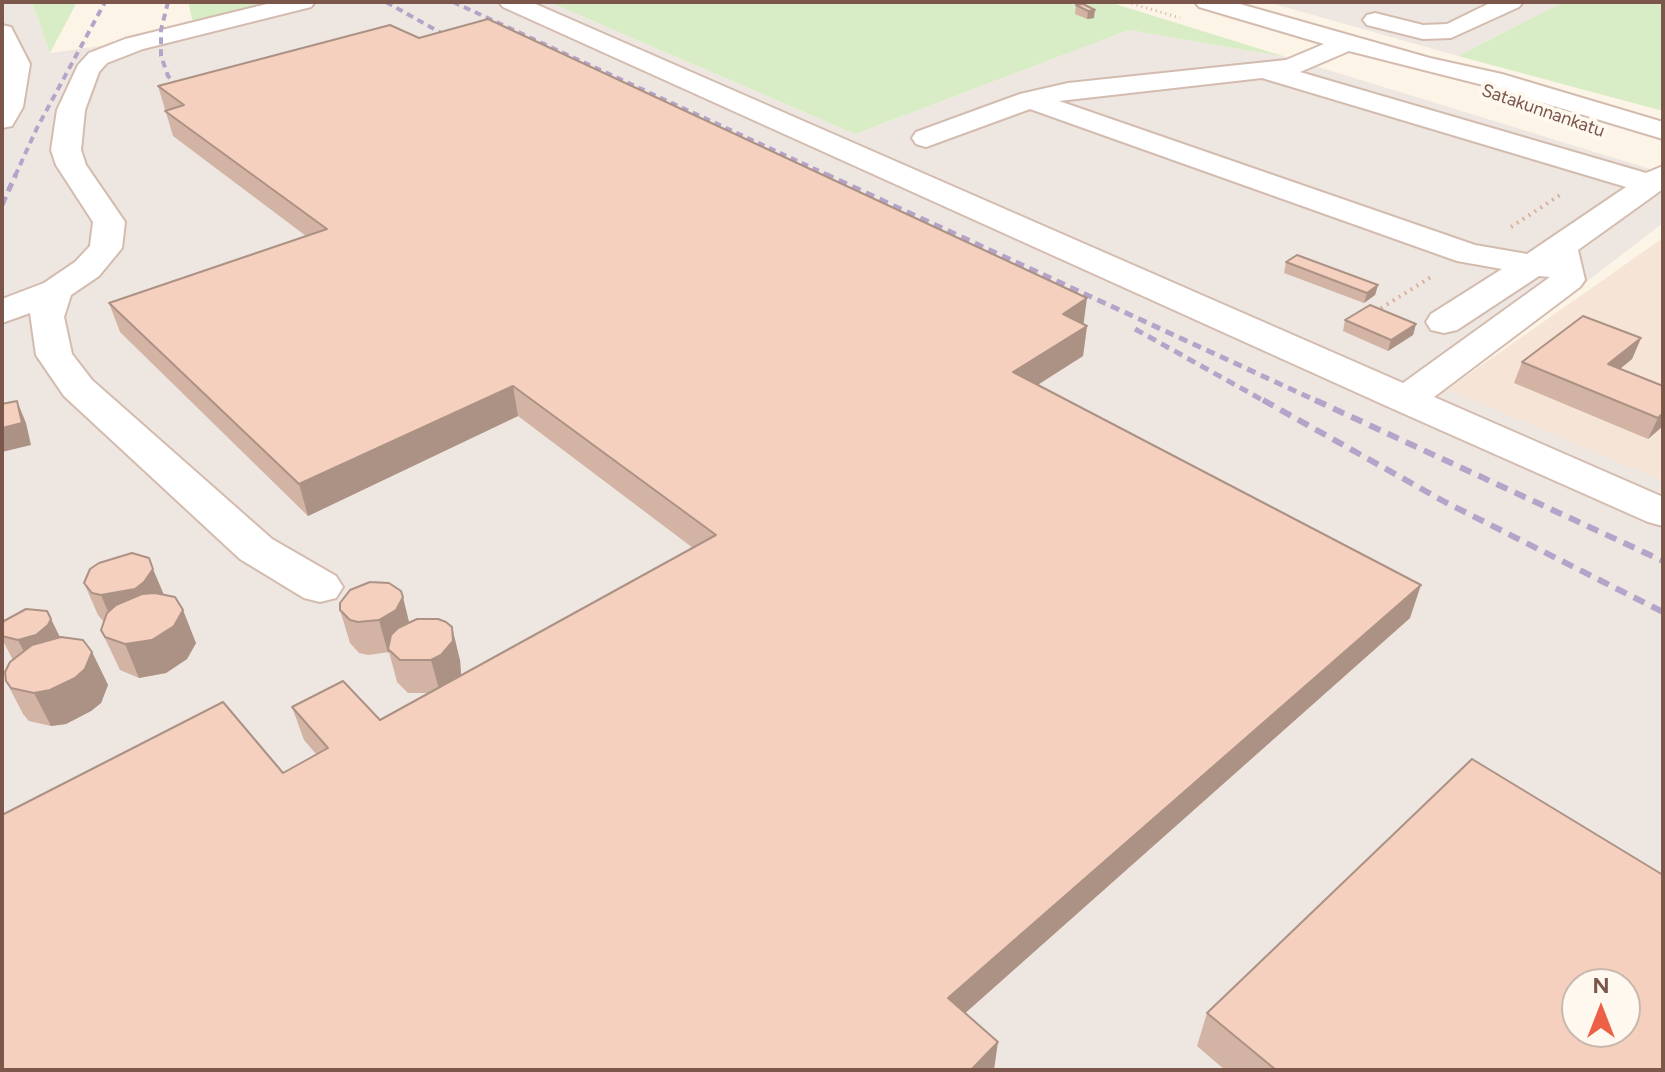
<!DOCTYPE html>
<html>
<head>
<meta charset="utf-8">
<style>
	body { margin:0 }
	#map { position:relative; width:1665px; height:1072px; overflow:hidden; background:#fdf4e8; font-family:Figtree,sans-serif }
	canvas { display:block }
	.frame { position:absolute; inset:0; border:4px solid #7a574a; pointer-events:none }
	.north { position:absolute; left:1561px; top:968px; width:80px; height:80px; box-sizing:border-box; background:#fff8ef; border:2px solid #cab8ad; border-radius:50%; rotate:0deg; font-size:22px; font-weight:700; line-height:32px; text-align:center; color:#7a574a }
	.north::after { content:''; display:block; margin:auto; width:28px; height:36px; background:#ed6048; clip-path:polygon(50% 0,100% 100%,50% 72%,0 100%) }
</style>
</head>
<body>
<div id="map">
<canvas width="1665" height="1072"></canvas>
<div class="frame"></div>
<div class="north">N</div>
</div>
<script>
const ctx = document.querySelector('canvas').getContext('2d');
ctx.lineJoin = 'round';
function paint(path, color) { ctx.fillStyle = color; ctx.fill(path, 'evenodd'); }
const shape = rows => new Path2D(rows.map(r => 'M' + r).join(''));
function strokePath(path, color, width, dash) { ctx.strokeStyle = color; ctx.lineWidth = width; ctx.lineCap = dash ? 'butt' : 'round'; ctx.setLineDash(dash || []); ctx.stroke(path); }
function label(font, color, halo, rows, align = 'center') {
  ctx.font = font + ' Figtree,sans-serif'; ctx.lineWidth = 8; ctx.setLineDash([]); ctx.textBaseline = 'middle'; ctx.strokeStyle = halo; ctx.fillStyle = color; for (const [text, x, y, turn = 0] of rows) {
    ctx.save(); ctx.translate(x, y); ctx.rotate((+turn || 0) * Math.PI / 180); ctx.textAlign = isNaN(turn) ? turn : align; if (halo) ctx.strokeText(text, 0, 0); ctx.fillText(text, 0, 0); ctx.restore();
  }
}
const residential = shape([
	[1663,238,1663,481,1446,390]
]);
const industrial = shape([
	[2,2,32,2,50,53,107,45,274,2,549,2,855,134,1129,30,1286,57,1663,173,1663,223,1447,389,1663,481,1663,1070,2,1070],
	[1577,984,1625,984,1625,1032,1577,1032],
	[1267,2,1563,2,1458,56]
]);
const green = shape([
	[32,2,77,2,50,53],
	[188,2,274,2,193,23],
	[549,2,1109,2,1286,57,1129,30,855,134],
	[1563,2,1663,2,1663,111,1458,56]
]);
const pathFar1 = shape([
	[1127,2,1180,18]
]);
const path = shape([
	[1511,227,1563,193],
	[1375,312,1431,277]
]);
const minor = shape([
	[275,2,315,2,311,7,143,49,107,63,99,72,85,110,81,150,86,165,125,222,122,248,99,276,71,295,64,317,72,354,92,380,272,539,336,576,343,587,336,598,320,602,304,598,240,559,64,396,36,355,30,313,2,323,2,299,44,283,75,262,90,246,93,222,56,165,51,150,57,110,78,65,89,53,125,39,275,2],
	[499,2,531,2,1403,383,1550,277,1539,276,1457,330,1444,333,1431,330,1426,322,1431,314,1502,269,1457,261,1030,109,926,147,916,144,912,138,916,132,1020,94,1068,83,1286,60,1324,44,1199,7,1195,2,1233,2,1430,58,1502,74,1663,122,1663,139,1487,86,1349,51,1300,72,1646,173,1663,166,1663,189,1578,250,1585,280,1580,287,1434,397,1663,497,1663,526,1648,522,1391,408,503,7,499,2],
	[1262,78,1626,187,1527,254,1475,245,1059,101,1262,78],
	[1492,2,1523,2,1519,7,1451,38,1423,39,1367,25,1363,20,1367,15,1375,13,1423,25,1447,24,1492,2],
	[2,25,11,27,30,64,23,107,12,126,2,128,2,25]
]);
const railFar2 = shape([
	[168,2,161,30,161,56,168,76,189,98],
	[386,2,459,43],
	[453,2,830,176],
	[15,176,37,128,105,2]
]);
const railFar1 = shape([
	[825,174,1319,402],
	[2,205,16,174],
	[1135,329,1266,402]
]);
const rail = shape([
	[1263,400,1445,502,1663,612],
	[1315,400,1663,561]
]);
const wall = shape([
	[1083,4,1094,18,1087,19,1075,14,1076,5],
	[419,38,1087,326,1083,356,1038,384,1410,618,965,1013,283,773,316,754,304,740,292,707,380,720,430,693,408,693,397,682,389,652,368,655,359,653,350,643,340,610,409,623,460,660,461,674,458,677,693,548,518,416,308,516,120,332,109,303,306,236,173,136,158,86],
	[1286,262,1378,285,1375,295,1364,303,1284,273],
	[1345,320,1416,324,1413,335,1388,351,1343,331],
	[1641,338,1632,359,1620,369,1663,386,1663,426,1648,439,1514,383,1522,362],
	[84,583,164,594,196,643,187,659,166,673,139,678,120,670,101,630,104,622,98,615],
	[47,611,60,637,92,652,108,685,101,703,91,711,66,724,51,726,29,721,23,714,6,681,13,660,2,639,2,625],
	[1207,1013,1663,1070,1225,1070,1197,1046]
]);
const shadedWall = shape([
	[1095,10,1094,18,1087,19,1088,11],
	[1378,285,1375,295,1364,303,1367,293],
	[1087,298,1083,328,1087,326,1083,356,1011,402,1013,372,1063,314],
	[1416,324,1413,335,1388,351,1391,340],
	[1641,338,1632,359,1599,386,1608,364],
	[513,386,518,416,308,516,299,484],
	[17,401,26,423,31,445,2,452,2,428],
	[1663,413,1663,426,1648,439,1658,418],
	[153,569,167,602,115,628,101,595],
	[1421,585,1410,618,945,1031,948,998],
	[403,597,411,630,388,649,389,652,388,653,379,620],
	[183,610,196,643,187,659,166,673,139,678,125,644],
	[47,611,67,652,35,673,18,640],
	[452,627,460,660,461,674,449,688,440,693,431,660],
	[92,652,108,685,101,703,91,711,66,724,51,726,34,693],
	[998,1042,994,1070,971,1070]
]);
const building = shape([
	[1083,4,1095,10,1088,11,1076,5,1083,4],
	[488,19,1087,298,1063,314,1087,326,1013,372,1421,585,948,998,998,1042,971,1070,2,1070,2,815,223,702,283,773,328,748,292,707,343,681,380,720,716,535,513,386,299,484,109,303,327,229,165,111,184,105,158,86,390,25,419,38,488,19],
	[1297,255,1378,285,1367,293,1286,262,1297,255],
	[1370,305,1416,324,1391,340,1345,320,1370,305],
	[1583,316,1641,338,1608,364,1663,386,1663,413,1658,418,1522,362,1583,316],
	[17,401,22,423,2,428,2,404,17,401],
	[132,553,149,558,153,569,144,582,135,589,101,595,92,593,84,583,90,569,99,563,132,553],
	[370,582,389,583,401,591,403,597,396,610,379,620,358,622,350,620,340,610,340,603,350,590,370,582],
	[155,593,175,597,183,610,174,626,152,640,125,644,105,637,101,630,107,613,116,605,142,594,155,593],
	[26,609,47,611,51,619,48,625,36,635,18,640,2,636,2,625,4,621,26,609],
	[417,619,438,619,446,622,452,627,453,641,441,655,431,660,400,660,388,649,391,635,398,628,417,619],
	[61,637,83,640,92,652,85,669,75,678,50,690,34,693,11,688,6,681,5,672,10,662,32,645,61,637],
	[1472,759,1663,875,1663,1070,1276,1070,1207,1013,1472,759],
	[1577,984,1625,984,1625,1032,1577,1032,1577,984]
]);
const farStreetnames = [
	["Satakunnankatu",1543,111,19]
];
paint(residential, '#f6e5d6');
paint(industrial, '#eee7e1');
paint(green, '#d8edc5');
strokePath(minor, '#d3bcaf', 4);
strokePath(pathFar1, '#dab3a0', 3, [1, 4]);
strokePath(path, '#dab3a0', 4, [2, 5]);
paint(minor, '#fff');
strokePath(railFar2, '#b5a4c9', 4, [7, 5]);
strokePath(railFar1, '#b5a4c9', 5, [9, 6]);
strokePath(rail, '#b5a4c9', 6, [12, 8]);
paint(wall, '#d3b3a3');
paint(shadedWall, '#ac9285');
paint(building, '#f5d0be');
strokePath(building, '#ac9285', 2);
label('18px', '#7a574a', '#fff8ef', farStreetnames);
</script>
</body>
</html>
